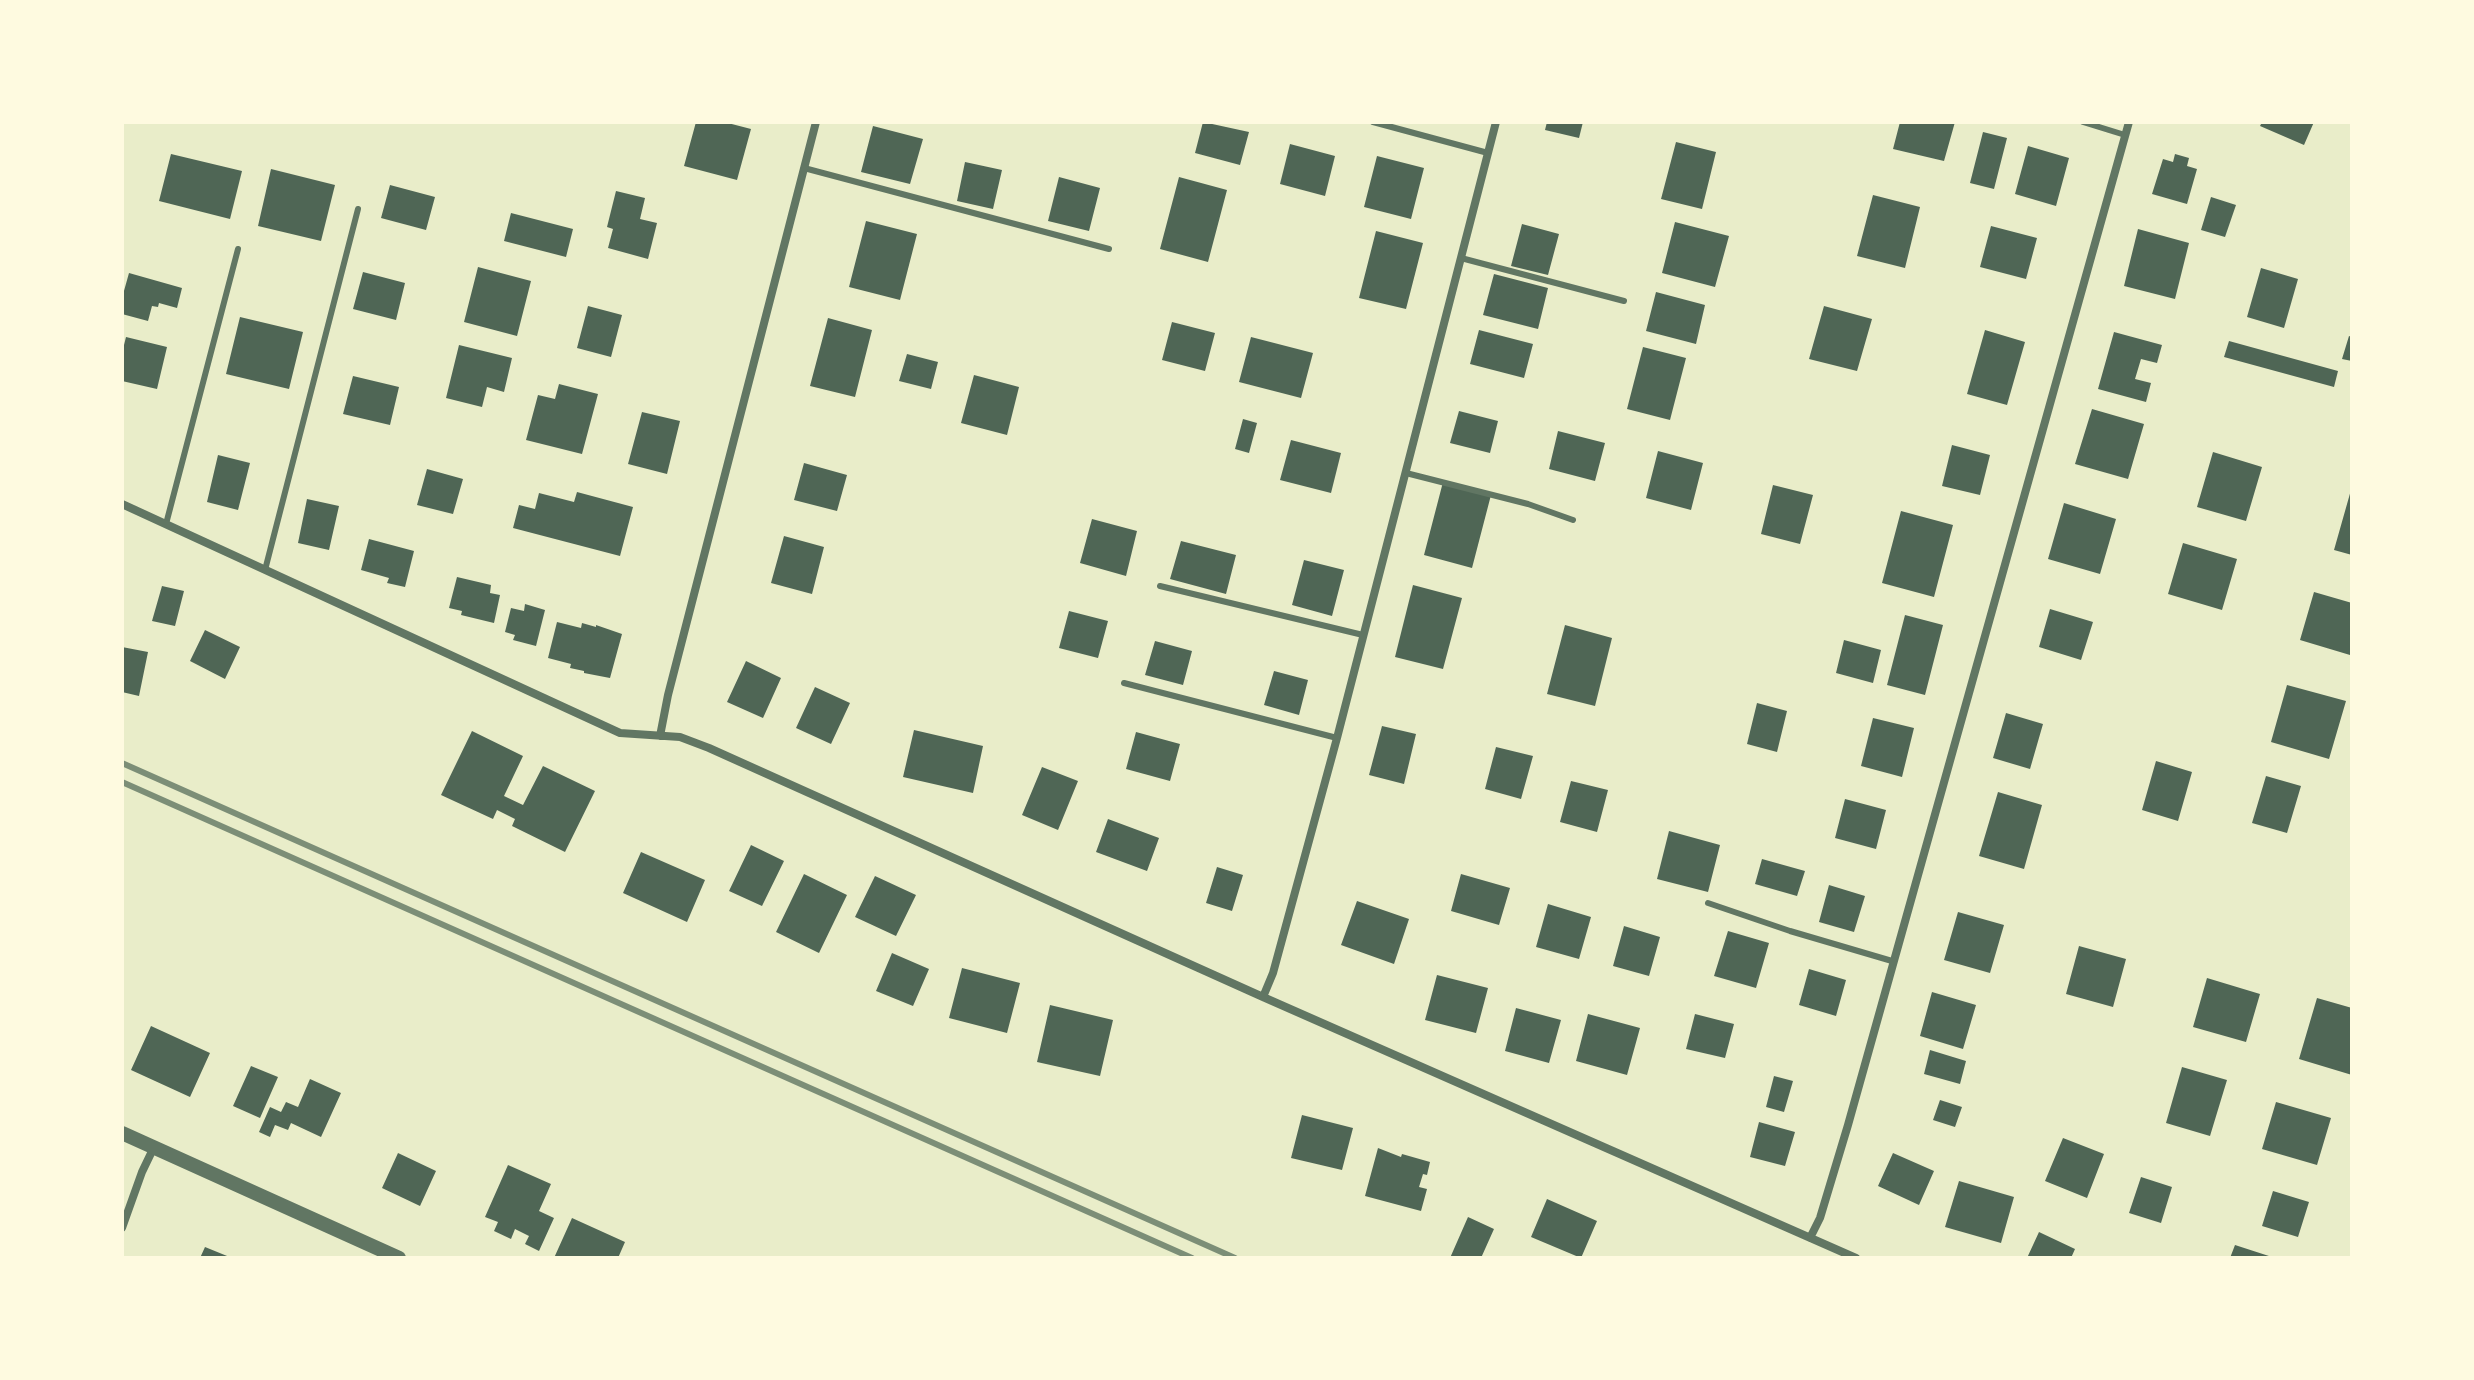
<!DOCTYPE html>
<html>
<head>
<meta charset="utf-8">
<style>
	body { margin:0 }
	#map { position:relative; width:2474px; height:1380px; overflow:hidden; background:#e9edc9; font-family:Jost,sans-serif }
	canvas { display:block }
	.frame { position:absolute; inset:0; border:124px solid #fefae0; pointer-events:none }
</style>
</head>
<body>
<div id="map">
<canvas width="2474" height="1380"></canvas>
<div class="frame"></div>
</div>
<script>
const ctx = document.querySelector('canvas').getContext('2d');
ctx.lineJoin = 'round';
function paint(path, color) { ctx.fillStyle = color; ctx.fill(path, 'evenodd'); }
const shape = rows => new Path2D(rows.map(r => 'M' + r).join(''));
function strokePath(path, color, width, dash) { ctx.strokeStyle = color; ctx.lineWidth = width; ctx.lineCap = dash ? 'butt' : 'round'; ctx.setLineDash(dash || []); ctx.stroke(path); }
const building = shape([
	[696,122,724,122,751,129,737,180,684,166],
	[1203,122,1249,132,1240,165,1195,153],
	[1547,122,1583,122,1579,138,1545,130],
	[1900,122,1955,122,1944,161,1893,149],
	[2262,122,2314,122,2304,145,2260,126],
	[873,126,923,139,910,184,861,172],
	[1983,132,2007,138,1994,189,1970,183],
	[1676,142,1716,152,1702,209,1661,199],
	[1290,144,1335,156,1325,196,1280,184],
	[2028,146,2069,158,2056,206,2015,194],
	[171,154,242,171,230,219,159,201],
	[2175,154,2189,158,2187,166,2197,169,2187,204,2152,194,2163,159,2173,162],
	[1377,156,1424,168,1411,219,1364,207],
	[965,162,1002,170,993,209,957,201],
	[271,169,335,185,321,241,258,226],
	[1059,177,1100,188,1089,231,1048,221],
	[1179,177,1227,190,1208,262,1160,249],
	[390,185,435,197,426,230,381,218],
	[616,191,645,198,640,219,657,223,648,259,608,248,613,229,607,227],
	[1873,195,1920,207,1905,268,1857,256],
	[2211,197,2236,205,2225,237,2201,230],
	[511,213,573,229,566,257,504,241],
	[866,221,917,234,900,300,849,287],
	[1675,222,1729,236,1715,287,1662,273],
	[1522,224,1559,234,1548,275,1511,266],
	[1991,226,2037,238,2026,279,1980,267],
	[2138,229,2189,243,2175,299,2124,286],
	[1376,231,1423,243,1406,309,1359,298],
	[478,267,531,281,517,336,464,322],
	[2261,268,2298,279,2284,328,2247,317],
	[363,272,405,283,396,320,353,309],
	[129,273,182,288,177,308,159,303,158,307,152,306,148,321,122,314,122,298],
	[1494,274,1548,288,1538,329,1483,315],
	[1656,292,1705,305,1696,344,1646,331],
	[588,306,622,315,611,357,577,348],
	[1824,306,1872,319,1857,371,1809,359],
	[240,317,303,332,289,389,226,374],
	[828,318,872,330,855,397,810,386],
	[1172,322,1215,333,1205,371,1162,360],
	[1479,330,1533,344,1524,378,1470,364],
	[1985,330,2025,342,2007,405,1967,394],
	[2114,332,2162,345,2157,363,2141,359,2135,379,2151,383,2146,402,2098,389],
	[2349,336,2352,337,2352,361,2342,359],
	[126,337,167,347,157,389,122,381,122,353],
	[1251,337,1313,353,1301,398,1239,382],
	[2229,341,2338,371,2334,387,2224,357],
	[459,345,512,358,504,392,487,387,482,407,446,398],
	[1643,347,1686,358,1670,420,1627,409],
	[907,354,938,362,931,389,899,381],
	[974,375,1019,387,1007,435,961,423],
	[353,376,399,387,390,425,343,414],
	[559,384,598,394,582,454,526,440,538,395,555,399],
	[2092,409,2144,424,2128,479,2075,464],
	[1459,411,1498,421,1490,453,1450,443],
	[642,412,680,421,667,474,628,464],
	[1243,419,1257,423,1249,453,1235,449],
	[1558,431,1605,443,1595,481,1549,469],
	[1291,440,1341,453,1331,493,1280,480],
	[1952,445,1990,455,1980,495,1942,486],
	[1658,451,1703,463,1691,510,1646,498],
	[2213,452,2262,467,2246,521,2197,507],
	[218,455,250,463,238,510,207,502],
	[804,463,847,475,837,511,794,500],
	[427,469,463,479,453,514,417,505],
	[1443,482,1491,495,1472,568,1424,555],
	[1773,485,1813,495,1800,544,1761,534],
	[2351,490,2352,490,2352,555,2334,550],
	[577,492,633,507,620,556,513,528,519,505,535,509,539,493,574,502],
	[307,499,339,506,329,550,298,543],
	[2064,503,2116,519,2100,574,2048,559],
	[1901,511,1953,525,1934,597,1882,583],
	[1092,519,1137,531,1126,576,1080,563],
	[784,536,824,547,812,594,771,583],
	[369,539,414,551,405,587,387,583,389,578,361,570],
	[1181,541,1236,555,1226,594,1170,579],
	[2183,543,2237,559,2222,610,2168,594],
	[1304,560,1344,570,1332,616,1292,605],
	[457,577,491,585,490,593,500,595,494,623,461,615,462,611,449,608],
	[1413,585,1462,598,1443,669,1395,657],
	[162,586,184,591,175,626,152,621],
	[2314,592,2352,603,2352,648,2350,655,2300,640],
	[525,604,545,610,536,646,513,640,515,635,505,632,511,608,524,611],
	[2050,609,2093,622,2081,660,2039,647],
	[1069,611,1108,621,1098,658,1059,648],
	[1905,615,1943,625,1925,695,1887,685],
	[557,622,581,628,582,623,596,627,596,625,622,634,610,678,584,673,584,671,570,668,571,664,548,658],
	[1565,625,1612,638,1595,706,1547,694],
	[205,630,240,647,225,679,190,661],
	[1844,640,1881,650,1873,683,1836,673],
	[1155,641,1192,651,1183,685,1145,675],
	[122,647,148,652,139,696,122,692],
	[746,661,781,678,763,718,727,702],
	[1274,671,1308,680,1299,715,1264,705],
	[2287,685,2346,701,2329,759,2271,742],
	[815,687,850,703,831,744,796,728],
	[1757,703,1787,711,1777,752,1747,744],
	[2006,713,2043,724,2030,769,1993,758],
	[1873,718,1914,728,1902,777,1861,766],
	[1382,726,1416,734,1404,784,1369,775],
	[914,730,983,746,973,793,903,777],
	[472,731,523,756,504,796,523,805,543,766,595,791,565,852,512,826,515,819,497,810,493,819,441,795],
	[1136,732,1180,744,1170,781,1126,769],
	[1496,747,1533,756,1521,799,1485,789],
	[2156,761,2192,772,2178,821,2142,810],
	[1042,767,1078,781,1058,830,1022,815],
	[2266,776,2301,786,2287,833,2252,823],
	[1571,781,1608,790,1597,832,1560,822],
	[1998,792,2042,805,2024,869,1979,856],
	[1845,799,1886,810,1876,849,1835,838],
	[1108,819,1159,838,1147,871,1096,852],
	[1669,831,1720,845,1708,892,1657,879],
	[751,845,784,861,762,906,729,891],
	[641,852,705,880,687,922,623,893],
	[1762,859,1805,871,1797,896,1755,884],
	[1217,867,1243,875,1232,911,1206,903],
	[804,874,847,895,819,953,776,932],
	[1461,874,1510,888,1499,925,1451,911],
	[875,876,916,895,896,936,855,917],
	[1829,885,1865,896,1854,932,1819,922],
	[1357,901,1409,919,1394,964,1341,945],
	[1548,904,1591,917,1579,959,1536,947],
	[1958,912,2004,925,1990,973,1944,960],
	[1624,926,1660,937,1649,976,1613,966],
	[1728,931,1769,943,1756,988,1714,976],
	[2079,946,2126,959,2113,1007,2066,994],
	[892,953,929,969,913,1006,876,991],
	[962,968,1020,983,1007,1033,949,1018],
	[1809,969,1846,980,1836,1016,1799,1005],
	[1437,975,1488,988,1476,1033,1425,1020],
	[2207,978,2260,994,2246,1042,2193,1027],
	[1932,992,1976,1005,1963,1049,1920,1036],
	[2317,998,2352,1008,2352,1075,2299,1059],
	[1050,1005,1113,1020,1100,1076,1037,1062],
	[1516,1008,1561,1020,1549,1063,1505,1051],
	[1588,1014,1640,1028,1627,1075,1576,1061],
	[1695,1014,1734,1024,1725,1058,1686,1049],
	[151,1026,210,1053,190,1097,131,1070],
	[1930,1050,1966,1061,1960,1084,1924,1074],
	[251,1066,278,1077,260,1118,233,1106],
	[2182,1067,2227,1080,2210,1136,2166,1123],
	[1774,1076,1793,1081,1784,1112,1766,1107],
	[310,1079,341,1093,321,1137,291,1123,288,1130,275,1125,270,1137,259,1132,270,1107,281,1112,286,1102,298,1107],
	[1940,1100,1962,1107,1955,1127,1933,1120],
	[2276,1102,2331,1118,2317,1165,2262,1149],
	[1302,1115,1353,1128,1342,1170,1291,1158],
	[1759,1122,1795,1132,1785,1166,1750,1157],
	[2063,1138,2104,1154,2087,1198,2045,1181],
	[1378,1148,1401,1157,1402,1154,1430,1162,1427,1175,1423,1174,1419,1187,1427,1189,1421,1211,1365,1196],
	[398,1153,436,1171,420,1206,382,1188],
	[1893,1153,1934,1171,1919,1205,1878,1186],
	[508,1165,551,1184,539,1211,554,1218,539,1251,525,1244,529,1236,515,1229,511,1239,494,1231,498,1222,485,1217],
	[2141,1177,2172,1187,2161,1223,2129,1213],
	[1959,1181,2014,1197,2001,1243,1945,1227],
	[2273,1191,2309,1202,2298,1237,2262,1226],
	[1547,1199,1597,1221,1581,1258,1531,1237],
	[1468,1217,1494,1229,1481,1258,1450,1258],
	[572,1218,625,1242,618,1258,554,1258],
	[2039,1232,2075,1249,2071,1258,2027,1258],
	[2235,1245,2272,1257,2272,1258,2230,1258],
	[205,1247,232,1258,200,1258]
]);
const service = shape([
	[1373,122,1488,153],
	[2083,122,2125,135],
	[804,168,1109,249],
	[1461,258,1624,301],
	[1406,473,1528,504,1573,520],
	[166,524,238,249],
	[265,570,358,209],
	[1160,586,1363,635],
	[1124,683,1337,738],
	[1708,903,1790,931,1892,961]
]);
const minor = shape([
	[122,504,620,733,680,737,709,748,1263,997,1856,1258],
	[660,736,668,695,816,122],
	[1263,997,1273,973,1337,738,1496,122],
	[122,1228,142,1172,154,1147],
	[1810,1238,1820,1218,1848,1125,2129,122]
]);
const tertiary = shape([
	[122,1133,399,1258]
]);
const rail = shape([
	[122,763,1235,1258],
	[122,782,1192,1258]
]);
paint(building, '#4f6655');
strokePath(service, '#617663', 6);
strokePath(minor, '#617663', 8);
strokePath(tertiary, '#617663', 14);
strokePath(rail, '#7c8e77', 6);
</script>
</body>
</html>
